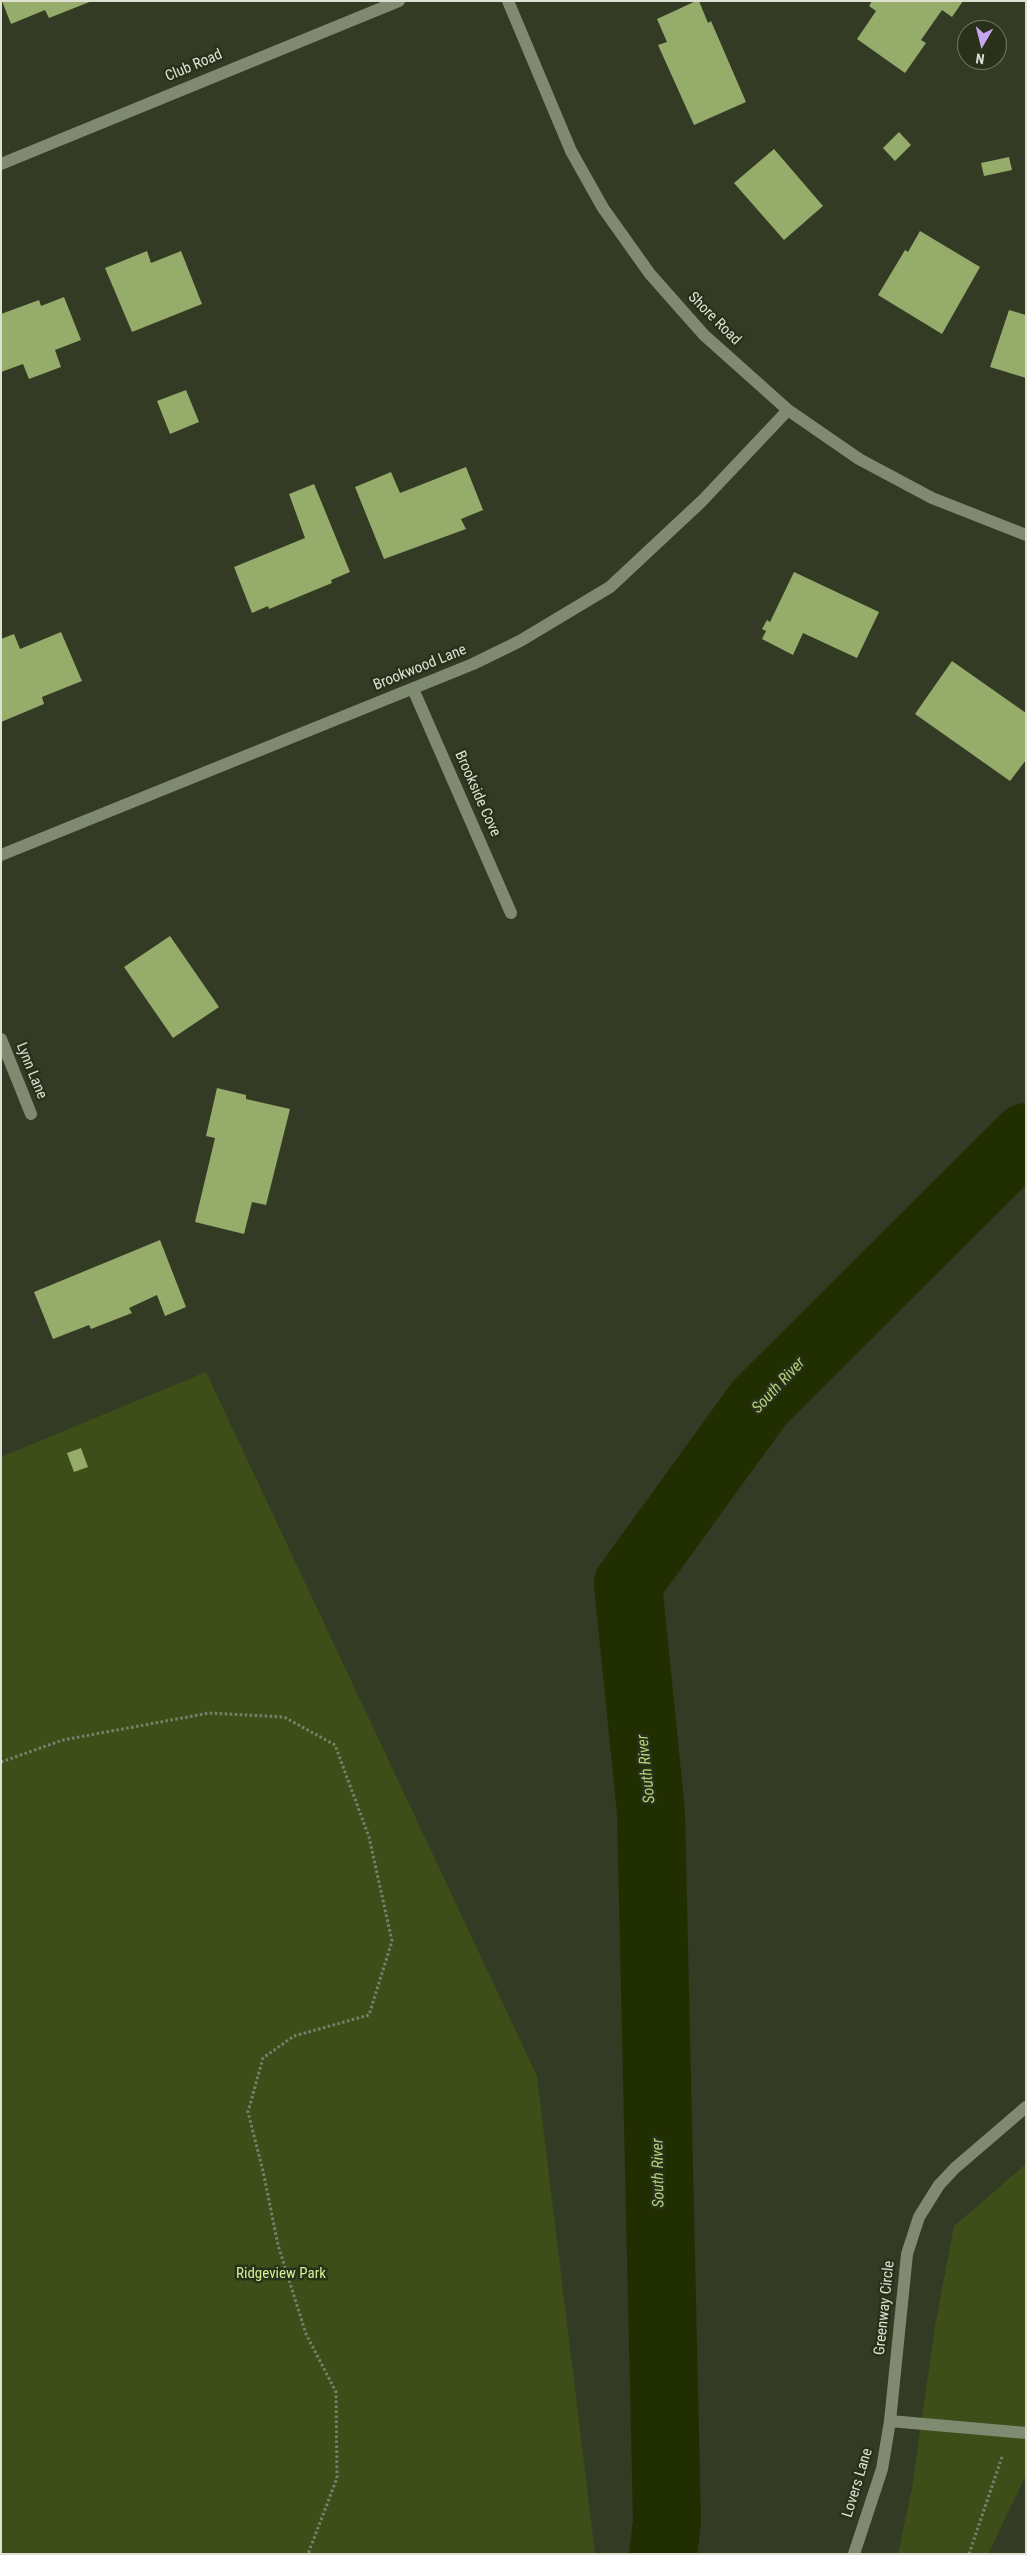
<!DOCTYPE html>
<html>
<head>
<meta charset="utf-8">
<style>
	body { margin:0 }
	#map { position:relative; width:1027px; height:2555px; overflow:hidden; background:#333b25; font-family:"Roboto Condensed",sans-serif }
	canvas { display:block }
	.frame { position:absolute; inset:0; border:2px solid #dce1d3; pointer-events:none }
	.north { position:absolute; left:957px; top:20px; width:50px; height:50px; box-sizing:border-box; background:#29311b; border:1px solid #717765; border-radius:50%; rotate:188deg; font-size:14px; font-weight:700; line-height:20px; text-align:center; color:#dce1d3 }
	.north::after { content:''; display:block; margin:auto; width:18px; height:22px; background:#c6a6f0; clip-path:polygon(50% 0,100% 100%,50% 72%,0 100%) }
</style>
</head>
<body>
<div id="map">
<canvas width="1027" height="2555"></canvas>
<div class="frame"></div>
<div class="north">N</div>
</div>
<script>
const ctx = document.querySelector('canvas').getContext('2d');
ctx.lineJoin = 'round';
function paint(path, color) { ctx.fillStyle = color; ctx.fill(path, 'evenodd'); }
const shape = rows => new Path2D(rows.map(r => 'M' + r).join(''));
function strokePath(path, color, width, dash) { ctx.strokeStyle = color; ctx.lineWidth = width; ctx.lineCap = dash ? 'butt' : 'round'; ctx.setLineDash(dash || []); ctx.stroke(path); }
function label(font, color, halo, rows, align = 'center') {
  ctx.font = font + ' "Roboto Condensed",sans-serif'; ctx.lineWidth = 5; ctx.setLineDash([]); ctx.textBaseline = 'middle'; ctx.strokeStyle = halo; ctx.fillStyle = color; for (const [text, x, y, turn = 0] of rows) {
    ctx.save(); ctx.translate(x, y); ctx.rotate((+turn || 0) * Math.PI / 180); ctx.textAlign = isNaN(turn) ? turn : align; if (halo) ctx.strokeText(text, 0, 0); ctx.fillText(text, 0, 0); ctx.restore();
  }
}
const green = shape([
	[206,1372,537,2076,595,2554,1,2554,1,1457],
	[1026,2164,1026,2475,988,2554,898,2554,912,2488,935,2326,954,2226]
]);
const river = shape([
	[663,2554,667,2522,651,1813,628,1584,760,1402,1026,1137]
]);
const building = shape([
	[2,1,92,1,49,18,45,10,11,24],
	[696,1,699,1,708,23,711,21,746,102,694,125,658,45,667,42,657,19],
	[872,1,963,1,952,17,942,10,921,40,926,43,905,73,857,39,876,11,869,6],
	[899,132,911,145,895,161,883,148],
	[774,149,823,206,784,240,734,183],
	[1009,157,1012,170,984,176,981,163],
	[920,231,980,267,942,334,878,295,905,250,908,252],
	[147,251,151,263,181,251,202,304,132,332,105,268],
	[64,297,81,340,55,350,61,367,29,379,23,364,1,372,1,314,39,300,41,306],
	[1009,310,1026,315,1026,378,990,367],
	[186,390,199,422,170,434,157,401],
	[466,467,483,510,461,519,466,529,384,559,355,487,391,472,400,493],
	[314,484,350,572,331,580,332,583,269,609,268,606,252,613,234,567,305,538,289,494],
	[794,572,879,612,857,658,803,633,793,655,762,639,766,631,762,629,767,620,770,622],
	[61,632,82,681,42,697,44,704,1,722,1,639,14,634,20,649],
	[952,661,1026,713,1026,760,1010,781,915,714],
	[170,936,219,1007,173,1038,124,967],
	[217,1088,246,1095,246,1099,290,1109,266,1205,252,1202,244,1234,195,1222,215,1138,206,1136],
	[160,1240,186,1307,165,1316,157,1295,129,1308,132,1313,91,1329,89,1325,53,1339,34,1292],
	[81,1448,88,1467,74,1472,67,1453]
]);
const path = shape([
	[1,1762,63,1740,209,1713,284,1717,335,1745,369,1837,392,1941,369,2015,294,2036,263,2058,248,2112,263,2171,278,2245,306,2334,336,2392,337,2478,308,2554],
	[969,2554,1002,2457]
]);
const minor = shape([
	[508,1,571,151,603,208,650,274,704,335,788,410,859,459,932,498,1026,535],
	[1,164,399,1],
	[413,689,511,913],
	[1,855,473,664,520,641,610,587,702,501,788,410],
	[1,1039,31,1114],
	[890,2421,1026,2433],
	[854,2554,882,2469,890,2421,907,2254,919,2217,939,2185,955,2168,1026,2107]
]);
const streetNames = [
	["Club Road",194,66,-23],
	["Shore Road",714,319,45],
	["Brookwood Lane",420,668,-22],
	["Brookside Cove",477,794,66],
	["Lynn Lane",31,1071,68],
	["Greenway Circle",885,2308,-84],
	["Lovers Lane",858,2483,-73]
];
const parkNames = [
	["Ridgeview Park",281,2274]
];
const waterNames = [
	["South River",779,1386,-47],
	["South River",647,1769,-96],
	["South River",659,2173,-91]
];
paint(green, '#3e4e18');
strokePath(river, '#212e00', 68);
paint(building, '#95ac6b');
strokePath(path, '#7a806e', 3, [2.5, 2.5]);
strokePath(minor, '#808a71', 12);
label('15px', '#dce1d3', '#29311b', streetNames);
label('15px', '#d2f196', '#29311b', parkNames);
label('italic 16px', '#b2d076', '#29311b', waterNames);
</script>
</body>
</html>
